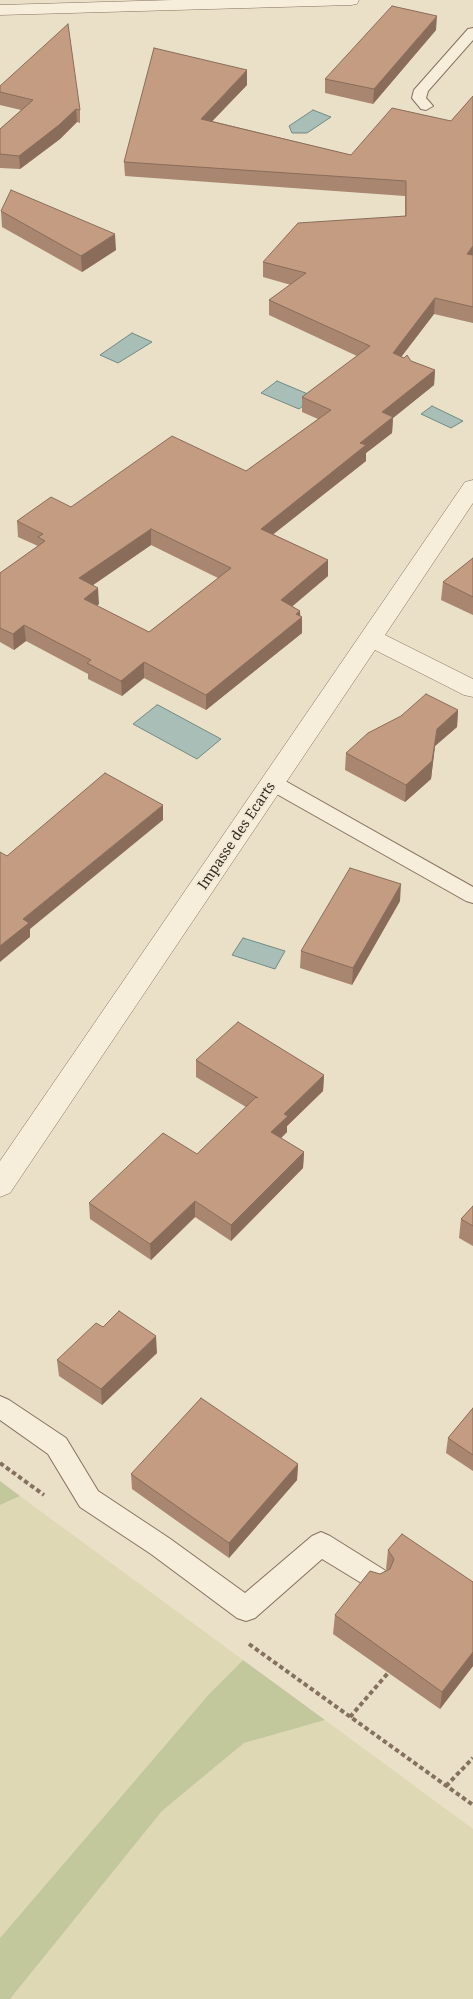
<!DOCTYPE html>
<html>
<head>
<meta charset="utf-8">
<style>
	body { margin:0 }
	canvas { display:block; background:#eadfc7 }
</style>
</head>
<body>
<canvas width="473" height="1999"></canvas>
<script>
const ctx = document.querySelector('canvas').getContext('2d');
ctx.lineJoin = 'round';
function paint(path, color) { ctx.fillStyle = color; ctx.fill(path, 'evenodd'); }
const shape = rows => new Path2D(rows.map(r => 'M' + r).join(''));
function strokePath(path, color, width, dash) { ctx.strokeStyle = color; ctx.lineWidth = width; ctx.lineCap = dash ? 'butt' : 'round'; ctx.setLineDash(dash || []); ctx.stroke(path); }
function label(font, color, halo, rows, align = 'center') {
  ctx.font = font + ' "Noto Serif",serif'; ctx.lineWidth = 4; ctx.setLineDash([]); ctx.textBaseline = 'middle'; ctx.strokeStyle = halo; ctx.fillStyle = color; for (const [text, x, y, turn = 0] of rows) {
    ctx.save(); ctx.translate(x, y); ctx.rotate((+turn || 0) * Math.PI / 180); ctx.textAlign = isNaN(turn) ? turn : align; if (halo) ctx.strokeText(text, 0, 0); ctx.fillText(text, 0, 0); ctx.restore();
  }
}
const farmland = shape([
	[20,1496,243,1660,210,1693,0,1938,0,1505],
	[325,1720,473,1829,473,1999,10,1999,162,1811,244,1743]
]);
const green = shape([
	[0,1481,20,1496,0,1505],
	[243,1660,325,1720,244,1743,162,1811,10,1999,0,1999,0,1938,210,1693]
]);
const water = shape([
	[313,110,331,117,307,133,292,133,289,126,313,110],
	[132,333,152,342,118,363,100,355,132,333],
	[277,381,315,397,299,409,261,393,277,381],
	[432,406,463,421,451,428,421,414,432,406],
	[157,705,158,705,221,739,197,759,133,724,157,705],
	[243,938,285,951,275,969,232,955,243,938]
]);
const path = shape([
	[0,1463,44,1495],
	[249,1644,473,1805],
	[350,1717,388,1673],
	[446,1786,473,1758]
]);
const service = shape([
	[473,28,473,40,428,91,426,98,433,106,426,110,421,109,412,98,414,90,468,29,473,28],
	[273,776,280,778,473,887,473,903,466,901,266,788,263,783,266,778,273,776],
	[0,1396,9,1400,66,1438,98,1491,169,1538,245,1593,312,1536,321,1532,330,1536,386,1571,390,1579,386,1587,377,1591,368,1587,322,1559,255,1618,246,1621,237,1618,151,1554,80,1507,48,1454,0,1420,0,1396]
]);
const minor = shape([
	[173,0,359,0,357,4,351,5,0,15,0,5,173,0],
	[473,480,473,503,385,635,473,679,473,697,464,695,375,650,10,1193,0,1197,0,1161,465,482,473,480]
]);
const wall = shape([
	[436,30,373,104,325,93,325,79],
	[247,85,212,121,351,155,451,121,473,96,473,323,434,314,401,357,435,370,434,385,393,418,392,433,366,453,366,461,273,534,328,560,328,576,292,606,300,611,302,633,206,710,144,678,122,696,88,679,88,674,26,641,14,650,0,642,0,573,38,546,18,537,17,521,71,507,246,471,318,419,302,412,302,397,357,356,269,315,269,300,291,285,263,277,263,262,405,216,405,196,125,176,124,162],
	[151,545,218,578,149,632,97,606,99,604,93,585],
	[0,86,80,110,80,123,77,122,60,139,20,169,0,168,0,129,21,110,0,105],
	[1,211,116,250,82,272,2,227],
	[473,558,473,615,441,600,443,582],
	[458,710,457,727,435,746,431,779,405,802,345,770,346,753,401,716],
	[400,901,352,985,300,968,301,951],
	[196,1060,324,1075,323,1091,287,1126,287,1132,281,1138,304,1152,303,1168,231,1241,195,1217,151,1260,90,1219,89,1203,197,1154,246,1107,196,1077],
	[473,1206,473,1246,459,1238,461,1219],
	[157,1353,102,1405,59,1376,57,1360],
	[473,1408,473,1471,446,1453,448,1438],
	[298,1464,297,1480,229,1558,132,1489,131,1474],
	[388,1550,473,1582,473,1666,440,1709,333,1634,335,1615,380,1574,387,1570,386,1569]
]);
const shadedWall = shape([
	[437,16,436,30,373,104,374,89],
	[247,70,247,85,201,133,201,119],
	[76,109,77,122,60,139,20,169,19,156],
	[115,234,116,250,82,272,81,256],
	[473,246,473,260,467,254],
	[435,298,434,314,392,369,393,353],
	[435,370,434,385,393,418,392,433,366,453,366,461,261,544,261,529,360,443,382,412],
	[151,529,151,545,80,594,79,578],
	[328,560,328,576,281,616,281,600],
	[98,588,99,604,85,615,84,599],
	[300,611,300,619,302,617,302,633,206,710,206,695],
	[24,625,26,641,14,650,13,634],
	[144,662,144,678,122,696,121,681],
	[458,710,457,727,435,746,431,779,405,802,406,785,437,729],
	[163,805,163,820,30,929,30,937,0,962,0,946,23,919],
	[401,884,400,901,352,985,353,968],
	[324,1075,323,1091,287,1126,287,1132,271,1148,271,1132,284,1114],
	[304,1152,303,1168,231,1241,231,1225],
	[195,1201,195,1217,151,1260,150,1244],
	[156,1336,157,1353,102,1405,101,1389],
	[298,1464,297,1480,229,1558,229,1543],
	[473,1652,473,1666,440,1709,442,1692]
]);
const building = shape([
	[392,6,437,16,374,89,325,79,392,6],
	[68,24,80,110,76,109,59,125,19,156,0,154,0,129,33,100,0,92,0,86,68,24],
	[154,48,247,70,201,119,351,155,392,108,451,121,473,96,473,246,467,254,473,255,473,307,435,298,393,353,404,358,407,355,411,361,435,370,382,412,393,417,360,443,366,445,261,529,328,560,281,600,300,611,296,614,302,617,206,695,144,662,121,681,87,663,91,660,24,625,13,634,0,628,0,573,45,541,38,537,43,534,17,521,51,497,71,507,172,436,246,471,331,410,302,397,370,346,269,300,306,273,263,262,298,223,406,216,406,181,124,162,154,48],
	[151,529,231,568,149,632,84,599,98,588,79,578,151,529],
	[11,190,115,234,81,256,1,211,11,190],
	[473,558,473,597,443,582,473,558],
	[426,694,458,710,437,729,432,761,406,785,346,753,368,733,401,716,426,694],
	[105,773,163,805,23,919,29,923,0,946,0,852,7,856,105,773],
	[350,868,401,884,353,968,301,951,350,868],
	[238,1022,324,1075,284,1114,288,1116,271,1132,304,1152,231,1225,195,1201,150,1244,89,1203,163,1133,197,1154,256,1097,258,1098,196,1060,238,1022],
	[473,1206,473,1226,461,1219,473,1206],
	[119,1311,156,1336,101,1389,57,1360,96,1323,103,1327,119,1311],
	[201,1398,298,1464,229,1543,131,1474,201,1398],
	[473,1408,473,1455,448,1438,473,1408],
	[402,1534,473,1582,473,1652,442,1692,335,1615,370,1571,380,1574,390,1569,394,1559,388,1550,402,1534]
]);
const streetNames = [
	["Impasse des Ecarts",237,836,-56]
];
paint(farmland, '#dfd8b5');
paint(green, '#c3c79c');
paint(water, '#a8beb7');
strokePath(water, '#6f8c84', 1);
strokePath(service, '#84725e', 2);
strokePath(minor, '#84725e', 1);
strokePath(path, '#84725e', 4, [4.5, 3]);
paint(service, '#f6edda');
paint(minor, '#f6edda');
paint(wall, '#a9866f');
paint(shadedWall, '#896d5a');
paint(building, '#c49c81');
strokePath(building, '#896d5a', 1);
label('14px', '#362a20', '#f2ead6', streetNames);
</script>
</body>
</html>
